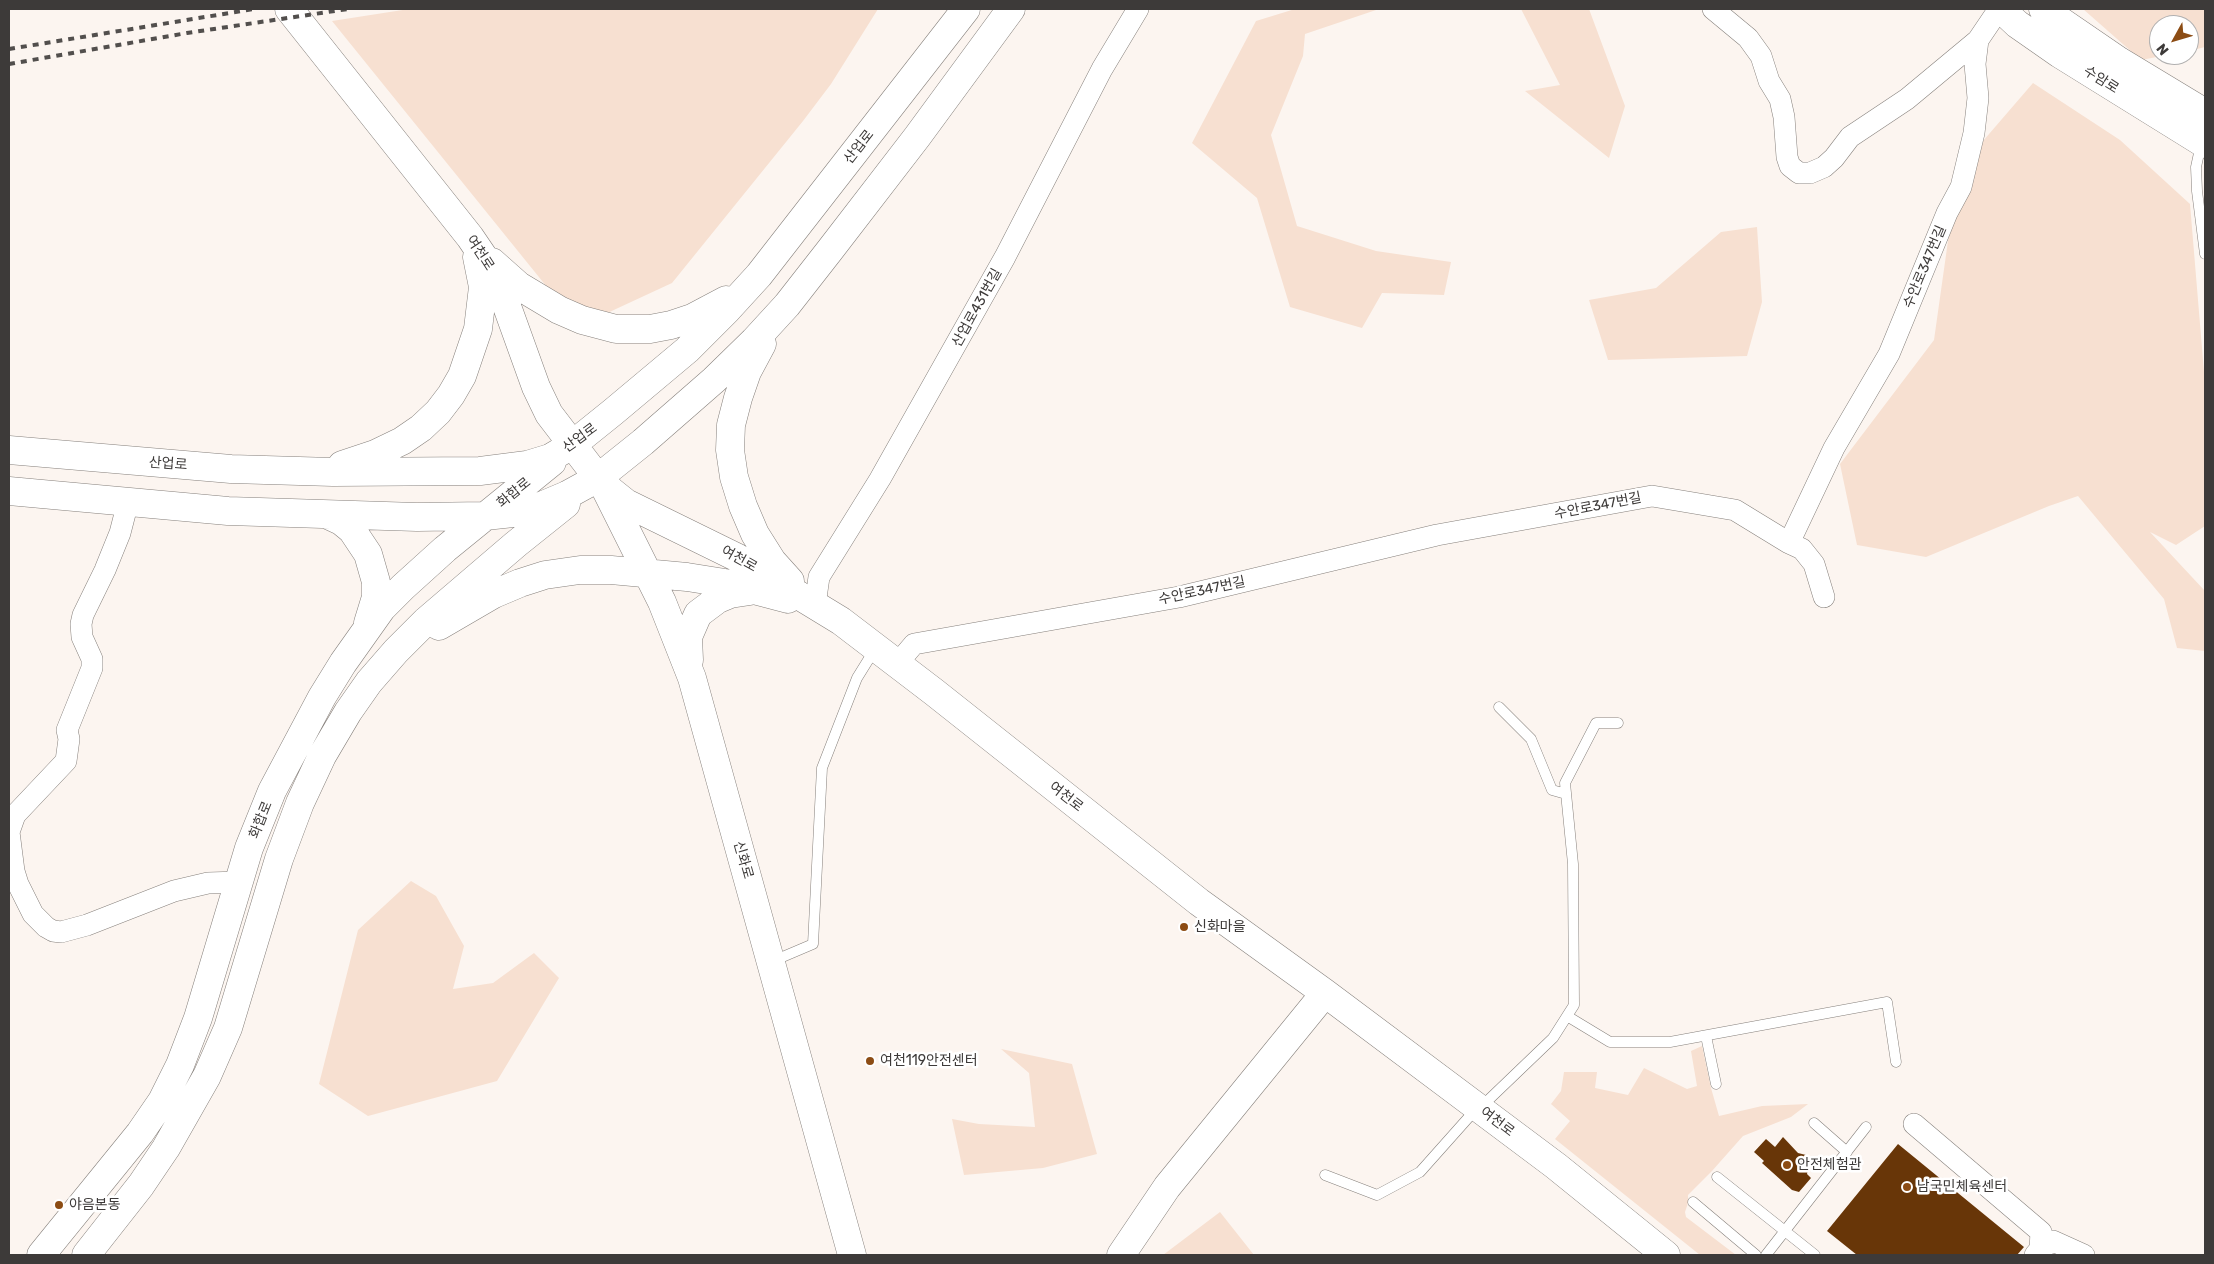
<!DOCTYPE html>
<html>
<head>
<meta charset="utf-8">
<style>
	body { margin:0 }
	#map { position:relative; width:2214px; height:1264px; overflow:hidden; background:#fcf5f0; font-family:Rubik,sans-serif }
	canvas { display:block }
	.frame { position:absolute; inset:0; border:10px solid #3d3a39; pointer-events:none }
	.north { position:absolute; left:2149px; top:15px; width:50px; height:50px; box-sizing:border-box; background:#fff; border:1px solid #b1b0b0; border-radius:50%; rotate:231deg; font-size:14px; font-weight:700; line-height:20px; text-align:center; color:#3d3a39 }
	.north::after { content:''; display:block; margin:auto; width:18px; height:22px; background:#8c4c14; clip-path:polygon(50% 0,100% 100%,50% 72%,0 100%) }
</style>
</head>
<body>
<div id="map">
<canvas width="2214" height="1264"></canvas>
<div class="frame"></div>
<div class="north">N</div>
</div>
<script>
const ctx = document.querySelector('canvas').getContext('2d');
ctx.lineJoin = 'round';
function paint(path, color) { ctx.fillStyle = color; ctx.fill(path, 'evenodd'); }
const shape = rows => new Path2D(rows.map(r => 'M' + r).join(''));
function strokePath(path, color, width, dash) { ctx.strokeStyle = color; ctx.lineWidth = width; ctx.lineCap = dash ? 'butt' : 'round'; ctx.setLineDash(dash || []); ctx.stroke(path); }
function label(font, color, halo, rows, align = 'center') {
  ctx.font = font + ' Rubik,"Noto Sans KR",sans-serif'; ctx.lineWidth = 5; ctx.setLineDash([]); ctx.textBaseline = 'middle'; ctx.strokeStyle = halo; ctx.fillStyle = color; for (const [text, x, y, turn = 0] of rows) {
    ctx.save(); ctx.translate(x, y); ctx.rotate((+turn || 0) * Math.PI / 180); ctx.textAlign = isNaN(turn) ? turn : align; if (halo) ctx.strokeText(text, 0, 0); ctx.fillText(text, 0, 0); ctx.restore();
  }
}
const green = shape([
	[409,9,878,9,831,84,803,121,672,283,603,315,551,292,332,21],
	[1295,9,1379,9,1305,34,1303,56,1271,135,1297,226,1376,251,1451,262,1444,295,1382,293,1362,328,1290,307,1257,198,1192,143,1256,21],
	[1521,9,1589,9,1625,106,1609,158,1525,91,1560,85],
	[2083,9,2205,9,2205,47,2189,51,2189,25,2159,25,2159,55,2167,55,2141,60],
	[2033,83,2120,140,2190,204,2205,384,2205,526,2176,545,2150,532,2205,591,2205,651,2177,648,2164,599,2078,496,2049,506,1926,557,1857,545,1840,464,1934,340,1958,170],
	[1757,227,1762,302,1747,356,1608,360,1589,300,1656,288,1721,232],
	[411,881,436,896,464,946,453,989,493,983,534,953,559,978,497,1081,368,1116,319,1084,358,930],
	[1702,1046,1711,1088,1719,1116,1762,1106,1808,1104,1791,1117,1743,1136,1712,1171,1688,1195,1688,1203,1685,1212,1686,1217,1736,1255,1700,1255,1555,1139,1570,1121,1551,1104,1561,1091,1564,1072,1597,1072,1595,1088,1628,1095,1644,1068,1687,1089,1697,1086,1691,1051],
	[1001,1049,1072,1064,1097,1154,1043,1168,964,1175,952,1119,979,1124,1035,1127,1029,1073],
	[1220,1212,1254,1255,1163,1255]
]);
const building = shape([
	[1783,1137,1798,1153,1806,1155,1810,1161,1807,1174,1811,1178,1799,1192,1792,1190,1762,1163,1764,1161,1754,1152,1766,1139,1775,1147],
	[1898,1144,2024,1247,2017,1255,1857,1255,1827,1231]
]);
const lane = shape([
	[2201,144,2196,167,2197,191,2205,254],
	[1499,707,1531,739,1552,790,1566,794],
	[773,961,813,944,822,768,857,678,875,649],
	[1567,1016,1610,1042,1670,1042,1887,1002,1896,1062],
	[1706,1036,1716,1084],
	[1480,1108,1553,1038,1574,1005,1573,864,1565,783,1596,723,1618,723],
	[1814,1123,1847,1152],
	[1325,1175,1377,1195,1420,1172,1477,1108],
	[1717,1177,1815,1255],
	[1693,1202,1756,1255],
	[1766,1255,1866,1127]
]);
const street = shape([
	[1713,9,1748,38,1761,56,1769,81,1780,99,1784,117,1787,157,1790,166,1799,173,1810,173,1824,167,1834,158,1850,137,1907,99,1978,40],
	[128,502,120,533,105,570,83,615,81,624,82,637,92,659,92,668,67,730,69,739,66,761,15,815,9,832,14,871,18,884,33,914,46,927,53,931,61,932,87,925,174,891,208,883,239,882],
	[1789,543,1834,448,1889,354,1947,213,1961,187,1974,133,1978,98,1975,64,1978,40,1999,9],
	[815,605,819,577,880,479,1005,257,1102,69,1138,9],
	[897,664,914,644,1179,597,1437,535,1652,496,1735,510,1789,543,1802,549,1814,564,1824,597],
	[1914,1124,2041,1232,2040,1249],
	[2035,1255,2040,1249,2053,1241,2084,1255]
]);
const secondary = shape([
	[289,9,470,237,487,262,500,287,536,387,549,414,598,478,611,491,626,503,736,557,841,621,934,692,1199,902,1325,993,1556,1166,1666,1255],
	[2001,9,2017,24,2060,54,2205,144],
	[2043,9,2119,61,2205,113],
	[492,262,519,286,559,310,582,320,616,329,650,329,671,325,692,318,726,300],
	[762,344,747,372,738,398,731,425,730,450,734,477,743,506,755,534,772,561,790,581],
	[9,450,231,469,333,472,480,471,527,465,550,458,572,445,613,412,687,350,727,310,759,275,966,9],
	[342,465,375,454,402,441,421,428,438,412,451,395,462,376,478,329,483,287,477,257],
	[606,490,662,602,692,678,852,1255],
	[9,491,228,511,417,517,485,516,513,513,541,506,567,495,598,478,643,442,714,380,754,341,787,305,830,250,917,137,1011,9],
	[328,515,341,521,352,530,368,554,376,582,376,597,368,623],
	[439,626,494,594,520,583,545,575,580,570,611,570,687,577,731,584,788,599],
	[689,660,688,637,698,614,718,599,730,594,750,591],
	[41,1255,140,1133,162,1101,180,1065,198,1018,249,848,272,791,322,697,343,663,382,608,403,587,445,549,552,462],
	[86,1255,141,1185,166,1148,207,1076,228,1028,279,859,300,803,322,756,348,712,369,682,396,651,426,621,516,544,566,504],
	[1121,1255,1167,1187,1325,993]
]);
const rail = shape([
	[9,49,254,9],
	[9,64,187,33,348,9]
]);
const markers = [
	[1184,927,5,"#8c4c14"],
	[870,1061,5,"#8c4c14"],
	[1787,1165,5,"#8c4c14"],
	[1907,1187,5,"#8c4c14"],
	[59,1205,5,"#8c4c14"]
];
const streetNames = [
	["수암로",2101,80,32],
	["산업로",859,147,-52],
	["여천로",480,253,57],
	["수안로347번길",1925,267,-67],
	["산업로431번길",977,308,-61],
	["산업로",580,438,-36],
	["산업로",168,464,4],
	["화합로",514,493,-39],
	["수안로347번길",1598,506,-11],
	["여천로",739,559,29],
	["수안로347번길",1202,591,-12],
	["여천로",1066,797,38],
	["화합로",261,820,-68],
	["신화로",743,860,74],
	["여천로",1497,1122,37]
];
const poiNames = [
	["신화마을",1194,927],
	["여천119안전센터",880,1061],
	["안전체험관",1797,1165],
	["남국민체육센터",1917,1187],
	["야음본동",69,1205]
];
paint(green, '#f7e0d1');
paint(building, '#683608');
strokePath(lane, '#86807c', 11);
strokePath(street, '#86807c', 22);
strokePath(secondary, '#86807c', 29);
strokePath(lane, '#fff', 10);
strokePath(street, '#fff', 21);
strokePath(secondary, '#fff', 28);
strokePath(rail, '#524f4d', 4, [6, 6]);
for (const [x, y, r, color] of markers) { const dot = new Path2D(); dot.arc(x, y, r, 0, 2 * Math.PI); ctx.fillStyle = color; ctx.fill(dot); strokePath(dot, '#fff', 2); }
label('14px', '#3d3a39', '#fff', streetNames);
label('14px', '#3d3a39', '#fff', poiNames, 'left');
</script>
</body>
</html>
